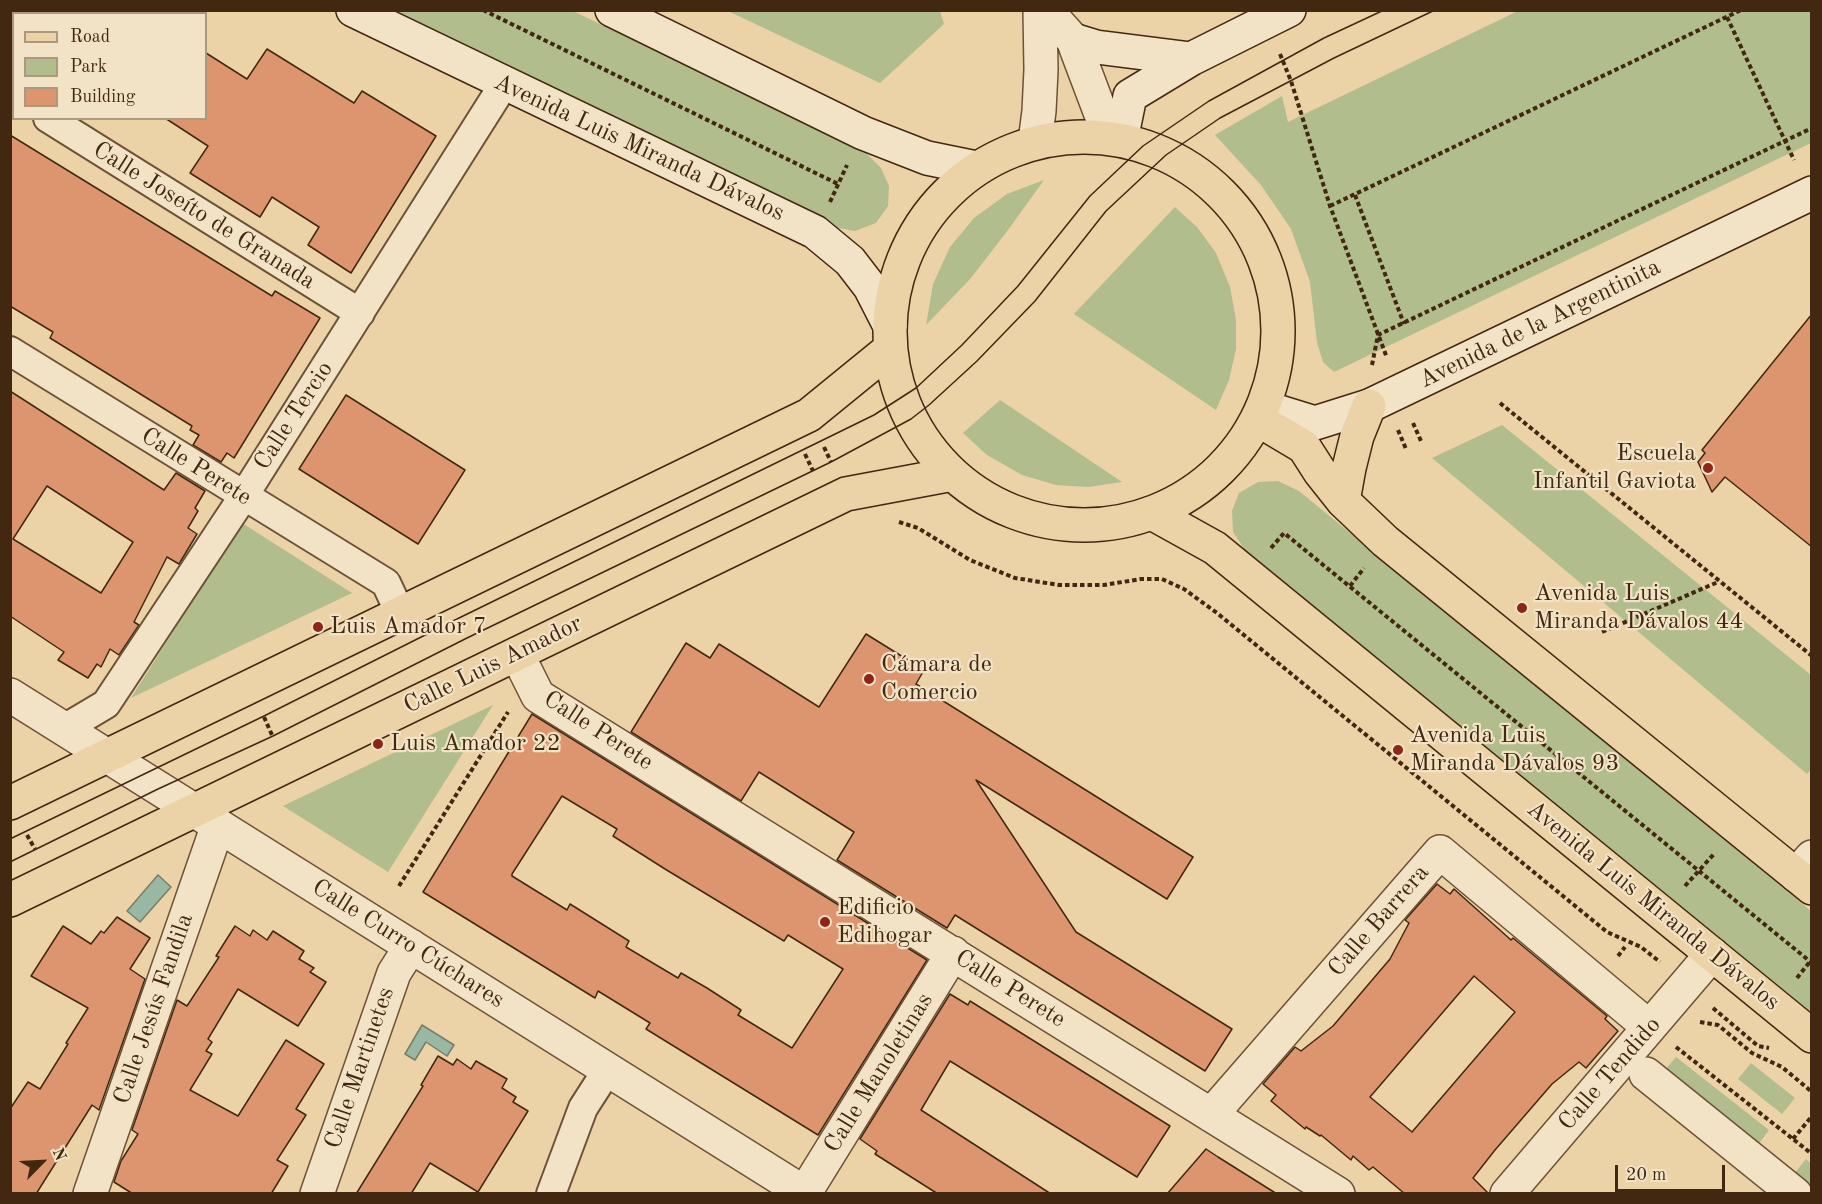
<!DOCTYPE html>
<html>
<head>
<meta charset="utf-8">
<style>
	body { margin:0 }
	#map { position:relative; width:1822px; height:1204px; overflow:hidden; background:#ebd2a7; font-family:"Old Standard TT",serif }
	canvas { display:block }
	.frame { position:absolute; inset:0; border:12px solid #422810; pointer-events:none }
	.legend { position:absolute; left:12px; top:12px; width:195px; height:108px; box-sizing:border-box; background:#f2e2c6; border:2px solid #ac987d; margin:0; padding:8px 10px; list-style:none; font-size:18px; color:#422810 }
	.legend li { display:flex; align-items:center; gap:12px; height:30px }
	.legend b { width:30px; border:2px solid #ac987d }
	.north { position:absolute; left:12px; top:1132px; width:60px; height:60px; -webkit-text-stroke:4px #f2e2c6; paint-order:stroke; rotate:66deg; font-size:16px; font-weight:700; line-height:24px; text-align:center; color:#422810 }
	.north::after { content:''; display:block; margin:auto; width:21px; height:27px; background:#422810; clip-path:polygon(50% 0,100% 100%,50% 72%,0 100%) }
	.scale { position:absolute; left:1615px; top:1165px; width:110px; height:27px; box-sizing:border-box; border:3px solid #422810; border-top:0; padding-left:8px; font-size:18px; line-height:21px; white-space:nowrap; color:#422810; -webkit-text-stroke:4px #f2e2c6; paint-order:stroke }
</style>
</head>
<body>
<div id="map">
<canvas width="1822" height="1204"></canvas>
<div class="frame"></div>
<ul class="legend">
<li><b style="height:8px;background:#ebd2a7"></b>Road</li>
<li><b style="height:16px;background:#b1bd8c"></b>Park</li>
<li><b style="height:16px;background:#dd956f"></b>Building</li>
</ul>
<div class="north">N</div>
<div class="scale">20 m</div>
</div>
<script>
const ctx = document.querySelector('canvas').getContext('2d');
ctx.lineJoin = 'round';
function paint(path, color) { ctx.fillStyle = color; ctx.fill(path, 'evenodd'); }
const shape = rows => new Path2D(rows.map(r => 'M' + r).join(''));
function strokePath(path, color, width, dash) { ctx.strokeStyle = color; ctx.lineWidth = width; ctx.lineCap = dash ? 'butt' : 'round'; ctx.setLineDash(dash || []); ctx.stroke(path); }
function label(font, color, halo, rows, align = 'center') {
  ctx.font = font + ' "Old Standard TT",serif'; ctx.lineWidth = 4.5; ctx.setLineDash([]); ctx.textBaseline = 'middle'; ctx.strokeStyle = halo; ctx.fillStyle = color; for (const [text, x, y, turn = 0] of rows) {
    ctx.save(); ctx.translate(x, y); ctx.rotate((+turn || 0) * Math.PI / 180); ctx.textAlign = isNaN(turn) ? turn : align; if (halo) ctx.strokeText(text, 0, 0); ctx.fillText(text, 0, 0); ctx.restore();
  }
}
const green = shape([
	[386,11,573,11,866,153,881,168,889,186,888,206,876,223,855,231,833,227],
	[728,11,940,11,944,24,880,83],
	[1518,11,1811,11,1811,143,1334,372,1323,362,1317,342,1310,282,1291,229,1261,185,1215,135,1282,96,1288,122],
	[1044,180,1008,230,971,278,926,325,933,284,950,247,974,218,1007,194],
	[1175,207,1197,227,1216,253,1230,287,1236,320,1236,349,1229,380,1216,410,1074,314],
	[1000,400,1122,482,1088,487,1056,485,1022,475,987,455,963,433],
	[1502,425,1811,675,1812,768,1807,774,1432,458],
	[1278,481,1299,491,1811,911,1811,1014,1247,553,1233,532,1232,511,1239,493,1258,482],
	[242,523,352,593,131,698],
	[493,705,388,872,283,806],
	[1676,1057,1769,1130,1758,1145,1664,1071],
	[1751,1063,1795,1098,1782,1114,1738,1079],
	[1806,1159,1811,1164,1811,1193,1791,1178]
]);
const water = shape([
	[158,875,171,887,140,922,127,911,158,875],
	[422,1025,454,1045,447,1056,426,1042,415,1060,405,1054,422,1025]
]);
const building = shape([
	[267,49,354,103,362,91,436,136,351,273,308,245,319,227,272,197,260,217,190,173,208,146,165,118,206,118,206,53,247,79,267,49],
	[10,135,272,296,275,291,320,318,234,458,227,453,221,462,193,445,199,435,190,430,192,426,50,338,53,332,10,306,10,135],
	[1812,314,1812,547,1725,477,1712,492,1698,462,1705,453,1702,450,1812,314],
	[10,391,164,490,176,473,205,491,195,508,198,511,188,528,197,534,179,564,167,557,134,622,139,625,119,655,110,649,101,667,97,664,88,678,58,660,64,652,10,616,10,391],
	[47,486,133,542,101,593,13,539,47,486],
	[346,395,465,470,418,544,299,469,346,395],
	[866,634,924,670,916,684,1193,857,1167,899,976,780,1076,932,1232,1029,1205,1071,955,915,947,928,837,860,854,832,759,772,741,801,631,732,686,643,710,658,719,644,819,707,866,634],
	[532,714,927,960,818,1135,646,1029,650,1023,598,991,595,998,423,892,532,714],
	[562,796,617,829,613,836,665,869,784,941,788,935,843,969,792,1048,738,1015,741,1010,707,988,681,973,678,978,626,947,629,941,570,904,567,910,512,876,512,874,562,796],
	[1437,884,1450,894,1454,889,1511,940,1513,938,1607,1016,1605,1019,1618,1031,1586,1068,1579,1062,1552,1084,1495,1150,1473,1178,1489,1194,1405,1194,1373,1167,1369,1170,1353,1156,1351,1160,1321,1135,1320,1136,1306,1127,1305,1129,1271,1101,1276,1095,1263,1084,1295,1047,1301,1051,1333,1026,1390,959,1409,923,1405,920,1437,884],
	[1474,976,1515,1012,1412,1132,1370,1097,1474,976],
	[117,917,150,938,130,969,145,979,99,1110,92,1105,36,1194,10,1194,10,1109,28,1082,40,1089,68,1044,66,1043,88,1008,31,976,63,926,91,944,101,931,104,933,117,917],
	[235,926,250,936,253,930,267,940,273,931,304,951,299,959,314,968,310,972,326,982,298,1026,238,989,208,1039,212,1042,206,1051,212,1054,190,1090,238,1116,286,1040,324,1064,296,1109,306,1115,277,1160,288,1166,271,1194,133,1194,114,1182,121,1161,138,1134,132,1130,177,1000,187,1006,219,957,216,956,235,926],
	[950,994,968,1005,970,1001,1170,1126,1137,1177,950,1061,921,1110,1051,1194,938,1194,875,1154,877,1151,860,1139,950,994],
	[438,1056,453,1065,457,1059,471,1069,476,1061,507,1079,502,1088,516,1097,513,1102,528,1111,478,1192,430,1163,411,1194,356,1194,423,1086,421,1085,438,1056],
	[1206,1149,1218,1157,1277,1194,1167,1194,1206,1149]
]);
const path = shape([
	[483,10,838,184],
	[1727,17,1794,160],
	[1280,54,1291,81,1330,206,1387,358],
	[1355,195,1404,324],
	[830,202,847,165],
	[1330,206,1741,10],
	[1372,365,1378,335,1812,128],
	[1500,403,1812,656],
	[1413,423,1421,441],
	[1398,430,1406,449],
	[824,447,831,462],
	[805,454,813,471],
	[899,522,918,528,970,560,1015,578,1059,585,1104,585,1141,579,1162,579,1184,589,1217,613,1607,932,1641,947,1660,962],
	[1271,548,1284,533,1812,963],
	[1350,586,1364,568],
	[1602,632,1718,582],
	[264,717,272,735],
	[27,835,35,849],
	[399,886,508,712],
	[1685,886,1714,854],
	[1618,956,1625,947],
	[1797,978,1812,959],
	[1713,1008,1758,1046,1769,1048],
	[1700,1022,1718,1025,1752,1053,1782,1067,1812,1092],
	[1676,1047,1812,1154],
	[1793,1139,1812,1116]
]);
const pedestrian = shape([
	[10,95,14,97],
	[48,118,360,313],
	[10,351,386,583,400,613],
	[64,729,106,704,243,497,504,84],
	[551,1194,583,1108,608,1069]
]);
const minor = shape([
	[517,654,538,696,1338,1194],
	[1796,875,1812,857],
	[1646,1074,1795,1194],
	[1211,1115,1440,852,1649,1027],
	[90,1194,218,825],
	[804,1194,953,953]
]);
const tertiary = shape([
	[1046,10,1073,40,1110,138],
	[1035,142,1039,111,1041,70,1040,10],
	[10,695,806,1194],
	[317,1194,394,973,411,946],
	[1507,1194,1712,954]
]);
const secondary = shape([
	[353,10,815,232,850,261,870,287,890,326],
	[612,10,863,133,927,158,976,168],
	[1073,40,1096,47,1191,59],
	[1121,140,1130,96,1191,59,1289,10],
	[1263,407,1315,423,1369,406,1812,193]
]);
const primary = shape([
	'890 331a194 194 0 1 1 388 0a194 194 0 1 1-388 0Z',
	[1257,419,1304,447,1320,472,1343,501,1385,541,1812,888],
	[1343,501,1349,468,1357,436,1369,406],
	[1152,513,1215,548,1812,1036],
	[10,803,809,415,890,349],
	[10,900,846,494,953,474]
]);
const tram = shape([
	[10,839,264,716,457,619,874,415,916,388,962,345,1018,286,1090,196,1143,146,1209,101,1324,38,1384,10],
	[10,862,158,789,273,736,467,638,831,462,911,419,929,405,977,361,1035,301,1106,211,1166,155,1220,118,1334,58,1435,10]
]);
const markers = [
	[1708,468,6,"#8f2418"],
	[1522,608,6,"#8f2418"],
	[318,627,6,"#8f2418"],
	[869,679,6,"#8f2418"],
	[378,744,6,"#8f2418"],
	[1398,750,6,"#8f2418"],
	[825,922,6,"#8f2418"]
];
const streetNames = [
	["Avenida Luis Miranda Dávalos",639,148,25],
	["Calle Joseíto de Granada",204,216,32],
	["Avenida de la Argentinita",1540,324,-26],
	["Calle Tercio",294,416,-57],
	["Calle Perete",196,467,32],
	["Calle Luis Amador",493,665,-26],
	["Calle Perete",598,731,33],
	["Avenida Luis Miranda Dávalos",1653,906,39],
	["Calle Barrera",1379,921,-49],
	["Calle Curro Cúchares",408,944,32],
	["Calle Perete",1010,989,32],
	["Calle Jesús Fandila",154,1009,-71],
	["Calle Martinetes",360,1068,-71],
	["Calle Manoletinas",879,1073,-58],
	["Calle Tendido",1610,1074,-49]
];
const poiNames = [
	["Escuela",1696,454,"right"],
	["Infantil Gaviota",1696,482,"right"],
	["Avenida Luis",1534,594],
	["Miranda Dávalos 44",1534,622],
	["Luis Amador 7",330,627],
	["Cámara de",881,665],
	["Comercio",881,693],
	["Avenida Luis",1410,736],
	["Miranda Dávalos 93",1410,764],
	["Luis Amador 22",390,744],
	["Edificio",837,908],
	["Edihogar",837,936]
];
paint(green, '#b1bd8c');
paint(water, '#99b8a4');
strokePath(water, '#767e69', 1.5);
paint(building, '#dd956f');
strokePath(building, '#422810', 1.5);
strokePath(pedestrian, '#6c5236', 32);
strokePath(minor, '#6c5236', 36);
strokePath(tertiary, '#6c5236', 36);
strokePath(secondary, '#422810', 36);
strokePath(primary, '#422810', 36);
strokePath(path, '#422810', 4, [4.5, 3]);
strokePath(pedestrian, '#f2e2c6', 28);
strokePath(minor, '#f2e2c6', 33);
strokePath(tertiary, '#f2e2c6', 33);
strokePath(secondary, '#f2e2c6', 33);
strokePath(primary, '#ebd2a7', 33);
strokePath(tram, '#422810', 1.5);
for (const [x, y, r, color] of markers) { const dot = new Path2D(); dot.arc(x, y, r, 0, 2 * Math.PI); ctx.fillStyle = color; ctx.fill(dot); strokePath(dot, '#f2e2c6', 2); }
label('24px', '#422810', '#f2e2c6', streetNames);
label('24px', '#422810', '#f2e2c6', poiNames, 'left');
</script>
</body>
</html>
